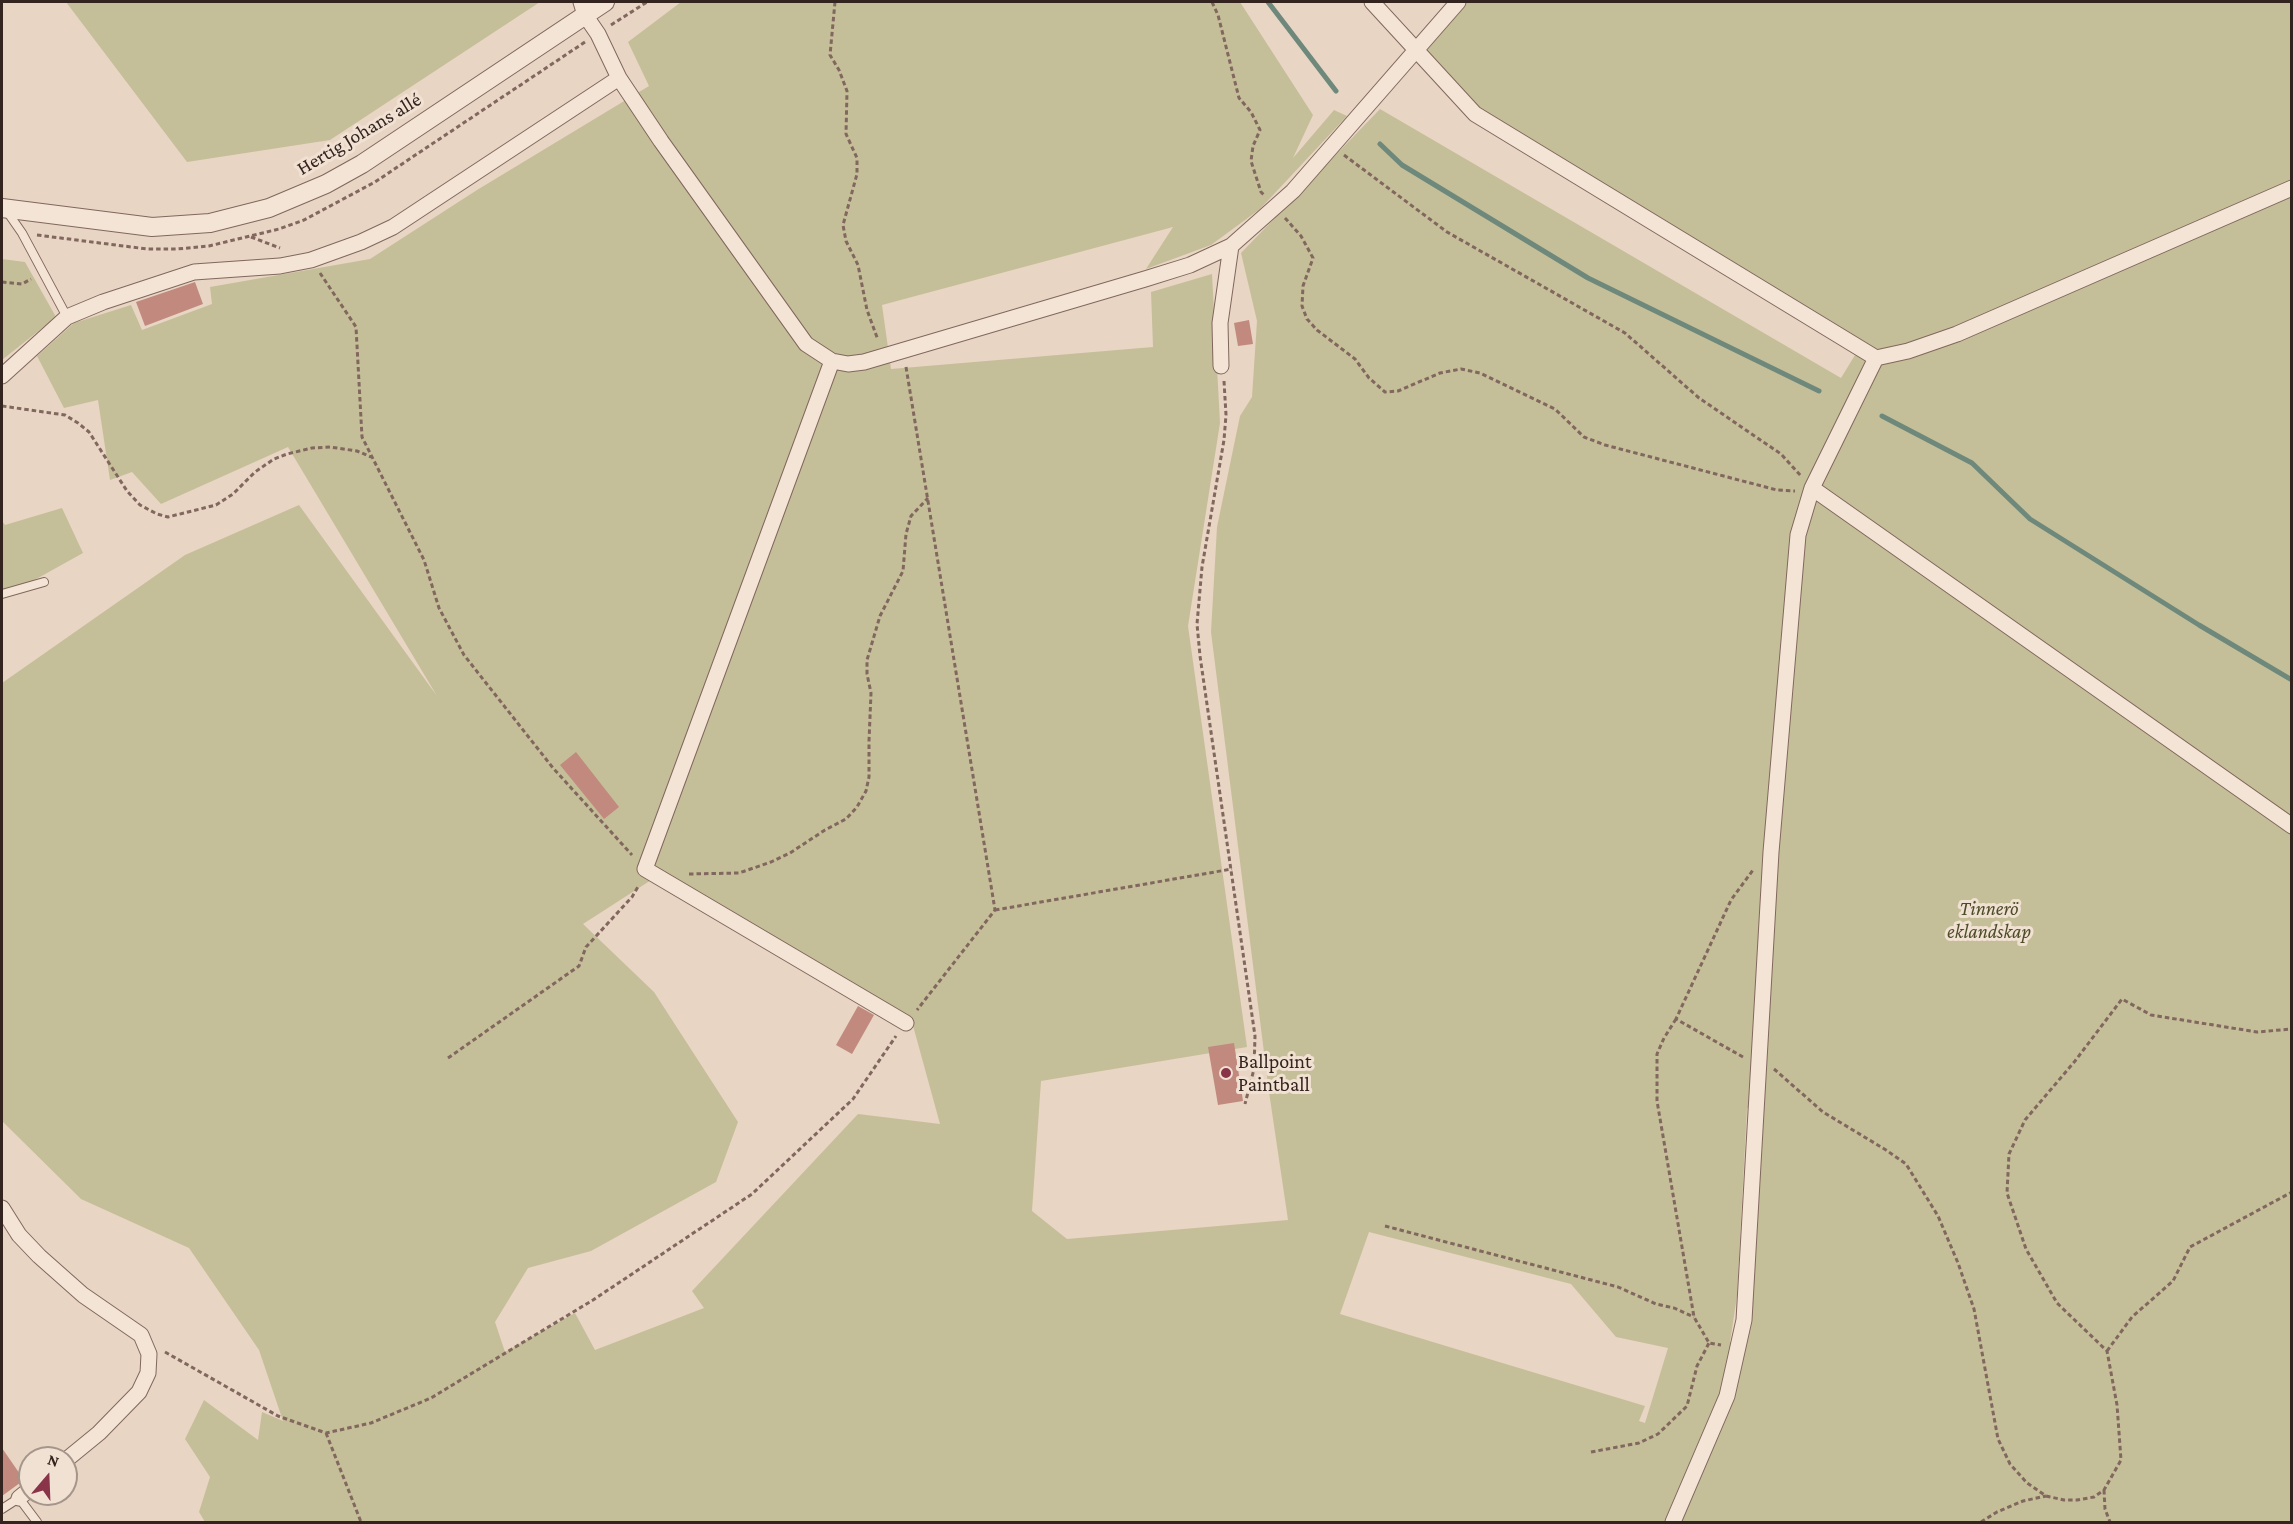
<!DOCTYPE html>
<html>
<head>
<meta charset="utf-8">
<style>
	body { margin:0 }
	#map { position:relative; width:2293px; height:1524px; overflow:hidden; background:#e8d5c4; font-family:"Crimson Pro",serif }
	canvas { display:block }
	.frame { position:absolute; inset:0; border:3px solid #33241f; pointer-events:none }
	.north { position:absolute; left:18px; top:1446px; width:60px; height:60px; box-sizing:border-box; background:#f1e1d3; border:2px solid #a5958b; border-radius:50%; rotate:19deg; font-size:16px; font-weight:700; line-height:24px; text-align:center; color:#33241f }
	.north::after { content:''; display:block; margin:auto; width:21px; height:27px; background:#893449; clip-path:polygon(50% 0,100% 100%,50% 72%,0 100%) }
</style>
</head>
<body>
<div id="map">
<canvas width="2293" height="1524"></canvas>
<div class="frame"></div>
<div class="north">N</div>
</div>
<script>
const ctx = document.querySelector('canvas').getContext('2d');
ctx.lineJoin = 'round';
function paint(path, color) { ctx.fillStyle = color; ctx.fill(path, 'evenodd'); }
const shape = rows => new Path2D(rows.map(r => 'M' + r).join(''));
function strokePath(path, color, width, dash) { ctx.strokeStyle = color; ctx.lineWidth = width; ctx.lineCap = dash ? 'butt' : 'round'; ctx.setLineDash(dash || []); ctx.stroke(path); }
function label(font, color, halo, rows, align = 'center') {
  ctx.font = font + ' "Crimson Pro",serif'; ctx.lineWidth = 6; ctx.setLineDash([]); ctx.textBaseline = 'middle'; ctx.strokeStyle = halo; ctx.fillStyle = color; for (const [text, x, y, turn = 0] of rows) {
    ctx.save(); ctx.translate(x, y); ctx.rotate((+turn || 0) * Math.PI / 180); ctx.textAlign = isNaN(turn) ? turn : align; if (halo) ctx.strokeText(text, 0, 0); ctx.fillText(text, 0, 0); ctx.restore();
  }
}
const green = shape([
	[66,2,540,2,330,140,187,162],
	[681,2,1240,2,1313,115,1293,158,1334,110,1347,116,1260,209,1211,245,1146,269,1173,227,882,305,891,369,1153,347,1151,292,1212,274,1220,423,1188,626,1247,1047,1041,1081,1032,1211,1067,1239,1288,1220,1269,1092,1211,632,1217,527,1240,416,1252,397,1257,321,1241,253,1380,109,1841,378,1855,355,1734,272,1524,150,1416,48,1450,2,2291,2,2291,1522,205,1522,199,1512,210,1477,185,1439,204,1400,258,1440,262,1412,283,1421,259,1350,189,1248,81,1199,2,1121,2,683,185,555,299,505,437,696,288,447,161,504,132,472,110,480,98,400,64,408,37,356,74,323,131,305,142,330,212,304,210,287,370,259,477,190,649,86,628,42],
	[659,875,912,1022,940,1124,858,1114,692,1291,704,1308,595,1350,575,1313,505,1352,495,1322,528,1268,591,1251,716,1182,738,1122,654,992,583,924],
	[1747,1108,1756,1114,1737,1342,1730,1342,1737,1296],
	[1369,1232,1571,1284,1616,1337,1668,1348,1645,1423,1639,1421,1645,1406,1340,1314],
	[2,259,25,262,56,317,2,360],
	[62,508,83,553,2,598,2,521,5,525]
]);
const stream = shape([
	[1268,2,1336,91],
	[1380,144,1402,165,1588,278,1819,391],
	[1882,416,1972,463,2030,519,2199,625,2292,680]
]);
const building = shape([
	[195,282,203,304,145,326,136,302],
	[1249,320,1253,344,1238,346,1234,323],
	[576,752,619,807,604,819,560,765],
	[858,1006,874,1015,852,1054,836,1045],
	[1234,1043,1243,1101,1218,1105,1208,1047],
	[2,1448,24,1480,2,1496]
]);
const path = shape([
	[835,2,830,55,839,70,847,91,846,134,857,158,857,174,843,225,846,241,858,265,867,310,878,340],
	[1212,2,1218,15,1239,98,1251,112,1260,130,1253,146,1251,161,1261,192,1264,195],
	[611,25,647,2],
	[1344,155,1447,232,1625,333,1699,398,1781,454,1801,476],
	[1285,218,1301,236,1313,258,1303,286,1302,306,1307,319,1317,330,1355,359,1369,378,1385,392,1398,391,1440,373,1461,369,1480,373,1555,409,1584,437,1605,445,1777,490,1795,491],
	[37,235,147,249,177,249,209,246,279,229,304,220,375,182,585,42],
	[251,237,280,248],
	[320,273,356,327,362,437,424,560,439,608,464,655,553,768,632,855],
	[2,282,22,284,31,279],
	[906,367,995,910,917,1010],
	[1224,381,1226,415,1224,440,1202,567,1197,624,1200,656,1255,1036,1254,1069,1245,1104],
	[2,406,65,415,78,423,89,432,127,491,140,505,157,514,168,517,216,505,233,494,255,472,274,459,287,454,312,448,330,447,357,451,371,457],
	[689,874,739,873,771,862,790,853,825,830,846,819,857,807,866,791,869,777,869,741,871,693,867,674,867,660,880,616,903,571,906,534,911,516,928,498],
	[995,910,1232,869],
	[1676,1019,1664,1038,1657,1054,1657,1101,1694,1317,1709,1343,1721,1345],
	[1743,1057,1676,1019,1731,900,1753,870],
	[448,1058,579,966,586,947,632,897,639,885],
	[1774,1069,1823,1112,1886,1150,1906,1164,1938,1216,1958,1263,1974,1309,1998,1439,2010,1464,2027,1483,2046,1496,2064,1500,2077,1500,2094,1497,2104,1490,2121,1460,2117,1405,2107,1351,2057,1303,2026,1249,2007,1193,2009,1154,2025,1120,2075,1061,2122,999,2151,1015,2257,1032,2292,1029],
	[1385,1226,1618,1287,1656,1304,1674,1308,1694,1317],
	[2107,1351,2132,1317,2173,1281,2190,1247,2292,1192],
	[165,1352,278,1416,326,1433,371,1423,431,1398,593,1300,752,1194,853,1099,896,1036],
	[326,1433,361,1522],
	[1591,1452,1639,1443,1658,1434,1687,1406,1697,1366,1709,1343],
	[2104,1490,2105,1509,2110,1522],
	[1981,1522,1997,1512,2023,1501,2046,1496]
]);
const service = shape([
	[6,210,22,233,67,317],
	[2,594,44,582],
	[2,1509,19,1498,37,1522]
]);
const minor = shape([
	[581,2,585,15,598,34,619,78,661,141,806,344,832,361,848,364,864,362,1145,279,1190,265,1231,246,1293,191,1458,2],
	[1372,2,1475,114,1876,358,1908,351,1957,334,2292,188],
	[832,361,645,869,906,1023],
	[1221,366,1220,323,1231,246],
	[2,376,67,317,103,302,194,272,280,266,311,260,361,242,393,227,619,78],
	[1812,488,2292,826],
	[2,1208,19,1235,39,1256,83,1295,141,1335,149,1354,148,1373,139,1392,99,1433,66,1460],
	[19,1498,30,1489],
	[1673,1522,1727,1396,1744,1320,1771,852,1798,535,1812,488,1876,358]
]);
const tertiary = shape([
	[2,208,152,227,210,223,269,208,326,184,362,164,605,2]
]);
const markers = [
	[1226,1073,6,"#893449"]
];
const streetNames = [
	["Hertig Johans allé",359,134,-31]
];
const parkNames = [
	["Tinnerö",1989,909],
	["eklandskap",1989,932]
];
const poiNames = [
	["Ballpoint",1238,1062],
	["Paintball",1238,1085]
];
paint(green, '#c5bf99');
strokePath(stream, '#6e897b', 5);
paint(building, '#c28a7e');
strokePath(service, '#81675d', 10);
strokePath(minor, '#81675d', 17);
strokePath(tertiary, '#81675d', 20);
strokePath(path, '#81675d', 3, [4.5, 3]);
strokePath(service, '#f4e4d6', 8);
strokePath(minor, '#f4e4d6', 15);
strokePath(tertiary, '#f4e4d6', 18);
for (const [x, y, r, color] of markers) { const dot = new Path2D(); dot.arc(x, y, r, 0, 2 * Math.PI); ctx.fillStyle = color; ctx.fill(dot); strokePath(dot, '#f1e1d3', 2); }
label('20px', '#33241f', '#f1e1d3', streetNames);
label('italic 20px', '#4c4d28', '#f1e1d3', parkNames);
label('20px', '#33241f', '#f1e1d3', poiNames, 'left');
</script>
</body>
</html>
